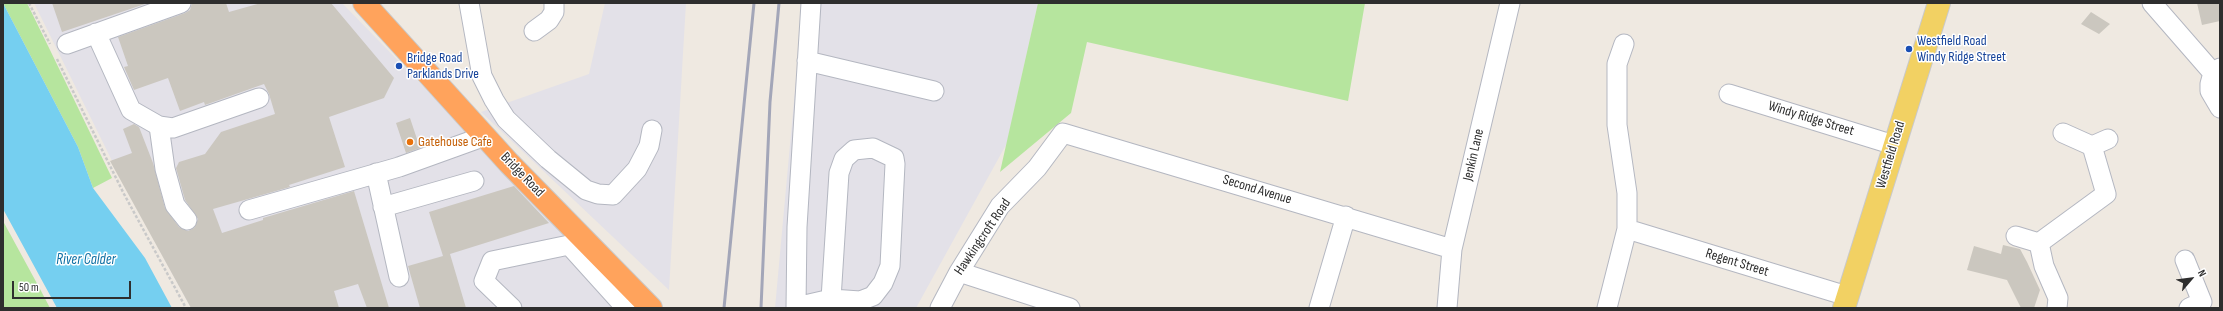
<!DOCTYPE html>
<html>
<head>
<meta charset="utf-8">
<style>
	body { margin:0 }
	#map { position:relative; width:2223px; height:311px; overflow:hidden; background:#efe9e1; font-family:"Sofia Sans Condensed",sans-serif }
	canvas { display:block }
	.frame { position:absolute; inset:0; border:4px solid #2e2e2e; pointer-events:none }
	.north { position:absolute; left:2171px; top:259px; width:40px; height:40px; -webkit-text-stroke:3px #fff; paint-order:stroke; rotate:62deg; font-size:11px; font-weight:700; line-height:16px; text-align:center; color:#2e2e2e }
	.north::after { content:''; display:block; margin:auto; width:14px; height:18px; background:#2e2e2e; clip-path:polygon(50% 0,100% 100%,50% 72%,0 100%) }
	.scale { position:absolute; left:12px; top:281px; width:119px; height:18px; box-sizing:border-box; border:2px solid #2e2e2e; border-top:0; padding-left:5px; font-size:12px; line-height:14px; white-space:nowrap; color:#2e2e2e; -webkit-text-stroke:3px #fff; paint-order:stroke }
</style>
</head>
<body>
<div id="map">
<canvas width="2223" height="311"></canvas>
<div class="frame"></div>
<div class="north">N</div>
<div class="scale">50 m</div>
</div>
<script>
const ctx = document.querySelector('canvas').getContext('2d');
ctx.lineJoin = 'round';
function paint(path, color) { ctx.fillStyle = color; ctx.fill(path, 'evenodd'); }
const shape = rows => new Path2D(rows.map(r => 'M' + r).join(''));
function strokePath(path, color, width, dash) { ctx.strokeStyle = color; ctx.lineWidth = width; ctx.lineCap = dash ? 'butt' : 'round'; ctx.setLineDash(dash || []); ctx.stroke(path); }
function label(font, color, halo, rows, align = 'center') {
  ctx.font = font + ' "Sofia Sans Condensed",sans-serif'; ctx.lineWidth = 3; ctx.setLineDash([]); ctx.textBaseline = 'middle'; ctx.strokeStyle = halo; ctx.fillStyle = color; for (const [text, x, y, turn = 0] of rows) {
    ctx.save(); ctx.translate(x, y); ctx.rotate((+turn || 0) * Math.PI / 180); ctx.textAlign = isNaN(turn) ? turn : align; if (halo) ctx.strokeText(text, 0, 0); ctx.fillText(text, 0, 0); ctx.restore();
  }
}
const industrial = shape([
	[34,3,342,3,639,308,191,308,122,181],
	[605,3,686,3,669,290,481,112,589,74],
	[803,3,1038,3,1007,143,916,308,775,308]
]);
const green = shape([
	[3,3,27,3,50,50,112,178,93,188,78,147],
	[1038,3,1365,3,1348,101,1087,42,1071,113,1000,172],
	[3,221,40,289,50,308,3,308]
]);
const water = shape([
	[3,3,78,147,93,188,145,258,172,308,57,308,3,209]
]);
const building = shape([
	[52,3,148,3,62,32],
	[192,3,226,3,229,12,261,3,331,3,394,78,384,98,329,117,345,167,289,185,290,187,213,209,222,233,263,220,263,218,354,191,389,308,367,308,358,284,334,291,339,308,191,308,110,161,132,153,123,129,134,124,139,127,153,163,165,208,179,227,188,231,194,228,198,219,185,200,176,168,179,162,205,154,221,132,275,114,269,94,264,84,205,105,204,102,180,111,168,78,134,90,124,67,128,66,118,37,185,13,190,10],
	[2197,3,2220,3,2220,21,2202,25],
	[2091,12,2110,24,2099,34,2081,24],
	[410,118,420,148,406,153,396,123],
	[514,186,549,223,450,254,466,308,420,308,408,266,443,256,429,212],
	[2003,245,2020,249,2027,262,2040,290,2034,308,2021,308,2007,280,1967,270,1974,246,2001,254]
]);
const path = shape([
	[29,3,50,44],
	[57,59,124,194,186,308]
]);
const minor = shape([
	[469,3,482,76,494,100,506,119,548,159,586,190,598,194,613,195,637,169,649,146,652,130],
	[2152,3,2213,73],
	[534,31,549,20,554,12,554,3],
	[96,33,131,110,159,126,173,128,259,98],
	[67,44,181,3],
	[807,61,934,91],
	[2220,68,2213,73,2210,84,2210,91,2220,108],
	[1729,94,1894,145],
	[159,126,165,169,175,205,187,220],
	[2092,146,2108,139],
	[376,173,399,277],
	[383,207,474,181],
	[249,210,399,167,485,136],
	[1627,229,1847,296],
	[2016,236,2039,243],
	[2185,260,2202,302,2189,308],
	[959,272,1070,308],
	[796,307,831,299,860,301,873,296,883,283,890,266,895,164,894,158,873,148,854,150,844,159,839,173,831,299],
	[512,308,484,281,492,261,569,245,626,308],
	[796,308,797,227,811,3],
	[940,308,959,272,1000,206,1037,168,1063,133,1452,249],
	[1319,308,1346,216],
	[1447,308,1452,249,1510,3],
	[1607,308,1627,229,1627,193,1617,125,1617,64,1624,44],
	[2057,308,2058,298,2044,266,2039,243,2106,194,2092,146,2063,133]
]);
const major = shape([
	[1844,308,1939,3]
]);
const highway = shape([
	[364,3,509,163,651,308]
]);
const rail = shape([
	[724,308,754,3],
	[761,308,770,102,779,3]
]);
const markers = [
	[1909,49,4,"#1a4fb4"],
	[399,66,4,"#1a4fb4"],
	[410,142,4,"#e8710a"]
];
const transitNames = [
	["Westfield Road",1917,41],
	["Windy Ridge Street",1917,57],
	["Bridge Road",407,58],
	["Parklands Drive",407,74]
];
const streetNames = [
	["Windy Ridge Street",1811,119,17],
	["Jenkin Lane",1474,155,-77],
	["Westfield Road",1891,155,-73],
	["Bridge Road",522,175,46],
	["Second Avenue",1257,190,17],
	["Hawkingcroft Road",983,237,-56],
	["Regent Street",1737,263,17]
];
const foodNames = [
	["Gatehouse Cafe",418,142]
];
const waterNames = [
	["River Calder",86,260]
];
paint(industrial, '#e3e1e8');
paint(green, '#b6e59e');
paint(water, '#75cff0');
paint(building, '#cbc7bf');
strokePath(minor, '#b4b7c1', 21);
strokePath(major, '#c9c9c9', 24);
strokePath(highway, '#c9c9c9', 24);
strokePath(path, '#c9c9c9', 2.5, [3, 2]);
strokePath(minor, '#fff', 19);
strokePath(major, '#f2d163', 22);
strokePath(highway, '#ffa35c', 22);
strokePath(rail, '#a3a6b8', 3);
for (const [x, y, r, color] of markers) { const dot = new Path2D(); dot.arc(x, y, r, 0, 2 * Math.PI); ctx.fillStyle = color; ctx.fill(dot); strokePath(dot, '#fff', 1.5); }
label('14px', '#164399', '#fff', transitNames, 'left');
label('14px', '#2e2e2e', '#fff', streetNames);
label('14px', '#c56008', '#fff', foodNames, 'left');
label('italic 15px', '#0d6fa3', '#fff', waterNames);
</script>
</body>
</html>
